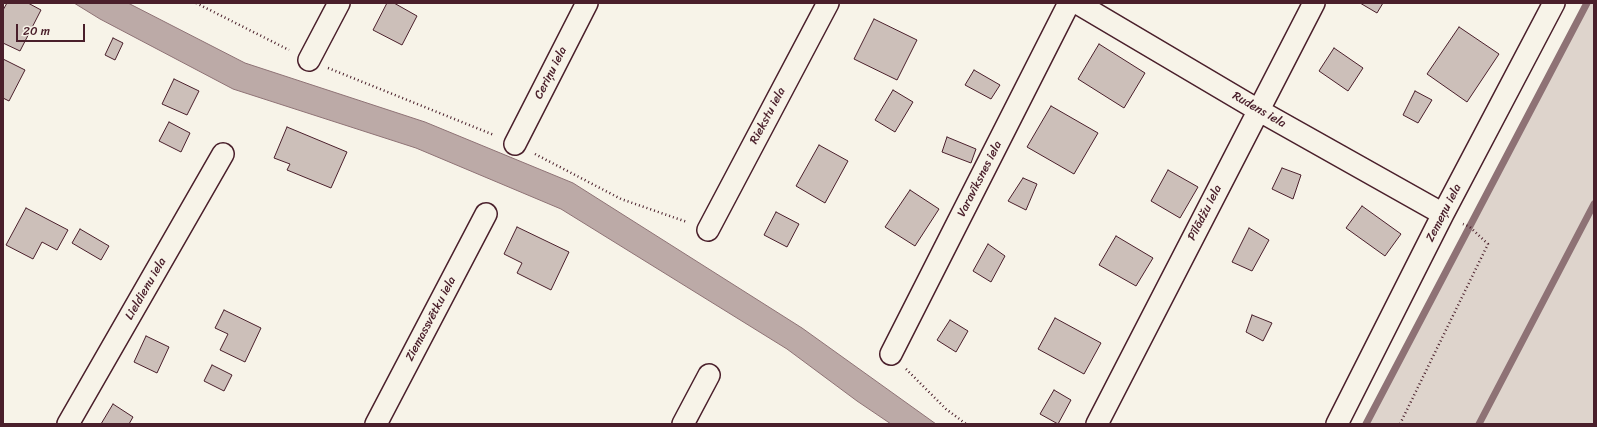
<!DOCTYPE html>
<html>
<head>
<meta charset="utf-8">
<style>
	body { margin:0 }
	#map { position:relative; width:1597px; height:427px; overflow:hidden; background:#f7f3e8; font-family:Sriracha,sans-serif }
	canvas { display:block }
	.frame { position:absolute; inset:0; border:4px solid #4a1f2b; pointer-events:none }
	.scale { position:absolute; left:16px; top:24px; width:69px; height:18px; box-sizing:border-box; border:2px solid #4a1f2b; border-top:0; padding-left:5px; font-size:12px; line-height:14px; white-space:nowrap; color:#4a1f2b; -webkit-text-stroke:3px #f7f3e8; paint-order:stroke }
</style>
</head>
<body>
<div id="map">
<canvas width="1597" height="427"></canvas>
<div class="frame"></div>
<div class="scale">20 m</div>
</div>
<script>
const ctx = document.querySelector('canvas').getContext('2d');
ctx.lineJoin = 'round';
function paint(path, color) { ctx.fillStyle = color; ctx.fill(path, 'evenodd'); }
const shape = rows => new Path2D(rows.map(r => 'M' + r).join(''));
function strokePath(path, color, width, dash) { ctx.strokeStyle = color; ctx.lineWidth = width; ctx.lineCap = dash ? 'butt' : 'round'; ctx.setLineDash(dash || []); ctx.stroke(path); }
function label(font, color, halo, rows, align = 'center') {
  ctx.font = font + ' Sriracha,sans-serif'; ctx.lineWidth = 3; ctx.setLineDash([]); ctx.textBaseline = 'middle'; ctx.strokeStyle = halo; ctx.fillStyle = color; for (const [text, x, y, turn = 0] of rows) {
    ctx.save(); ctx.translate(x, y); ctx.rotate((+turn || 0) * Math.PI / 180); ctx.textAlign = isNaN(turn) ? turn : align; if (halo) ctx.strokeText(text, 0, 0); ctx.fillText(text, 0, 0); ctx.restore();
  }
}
const green = shape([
	[1587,3,1594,3,1594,424,1366,424]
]);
const water = shape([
	[74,3,128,3,245,63,425,122,573,183,802,328,936,424,891,424,857,401,787,349,561,209,416,148,233,89,100,19,74,3]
]);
const stream = shape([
	[1366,424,1587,3],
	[1479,424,1594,204]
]);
const building = shape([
	[7,3,28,3,41,10,20,51,3,43,3,10,7,3],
	[387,3,394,3,417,16,402,45,373,30,387,3],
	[1360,3,1383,3,1377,13,1360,3],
	[874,19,917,40,897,80,854,59,874,19],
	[1459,27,1499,54,1467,102,1427,74,1459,27],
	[113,38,123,43,115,60,105,55,113,38],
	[1099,44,1145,73,1124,108,1078,79,1099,44],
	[1334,48,1363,68,1348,91,1319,71,1334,48],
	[3,59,25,70,9,101,3,98,3,59],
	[974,70,1000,85,991,99,965,85,974,70],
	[174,79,199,91,187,115,162,104,174,79],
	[893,90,913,102,895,132,875,120,893,90],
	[1415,91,1432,100,1418,123,1403,115,1415,91],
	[1051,106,1098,133,1074,174,1027,147,1051,106],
	[169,122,190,133,181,152,159,141,169,122],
	[287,127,347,152,331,188,287,170,290,164,274,158,287,127],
	[947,137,976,149,971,163,942,152,947,137],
	[819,145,848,161,825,203,796,186,819,145],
	[1282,168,1301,175,1293,199,1272,189,1282,168],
	[1168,170,1198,187,1180,218,1151,201,1168,170],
	[1023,178,1037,184,1026,210,1008,201,1023,178],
	[910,190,939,209,915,246,885,227,910,190],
	[1362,206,1401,234,1385,256,1346,228,1362,206],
	[26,208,68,230,57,250,42,242,33,259,6,245,26,208],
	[776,212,799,224,787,247,764,235,776,212],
	[517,227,569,252,551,290,517,273,522,263,504,254,517,227],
	[1249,228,1269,240,1252,271,1232,262,1249,228],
	[80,229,109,246,101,260,72,243,80,229],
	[1116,236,1153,258,1136,286,1099,265,1116,236],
	[988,244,1005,256,991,282,973,271,988,244],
	[224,310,261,328,245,362,220,350,228,334,215,328,224,310],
	[1252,315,1272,323,1263,341,1246,332,1252,315],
	[1055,318,1101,343,1084,374,1038,349,1055,318],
	[950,320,968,331,956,352,937,340,950,320],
	[146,336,169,347,157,373,134,362,146,336],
	[212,365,232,375,224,391,204,381,212,365],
	[1054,390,1071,400,1058,424,1040,414,1054,390],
	[113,404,133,417,129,424,101,424,113,404]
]);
const path = shape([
	[196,3,289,50],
	[328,68,494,135],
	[535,154,621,199,687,222],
	[906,369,946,409,966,424],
	[1400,424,1488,244,1470,227,1463,224]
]);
const street = shape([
	[1077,3,1258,110,1443,214],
	[309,60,339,3],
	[515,144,587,3],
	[708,230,828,3],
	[891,354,1069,3],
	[68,424,223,154],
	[376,424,486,214],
	[683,424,709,375],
	[1097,424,1314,3],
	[1337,424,1443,214,1554,3]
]);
const streetNames = [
	["Ceriņu iela",551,73,-63],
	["Rudens iela",1259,110,30],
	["Riekstu iela",768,116,-62],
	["Varavīksnes iela",980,179,-63],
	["Pīlādžu iela",1205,213,-63],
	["Zemeņu iela",1444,213,-63],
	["Lieldienu iela",146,289,-60],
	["Ziemassvētku iela",431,319,-62]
];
paint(green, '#ded4cc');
paint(water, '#bcaaa7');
strokePath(water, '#8e7275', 1);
strokePath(stream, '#8e7275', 7);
paint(building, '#ccbfb9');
strokePath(building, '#4a1f2b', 1);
strokePath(street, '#4a1f2b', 24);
strokePath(path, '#4a1f2b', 2.5, [1, 3]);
strokePath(street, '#f7f3e8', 21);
label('12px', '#4a1f2b', '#f7f3e8', streetNames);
</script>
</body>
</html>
